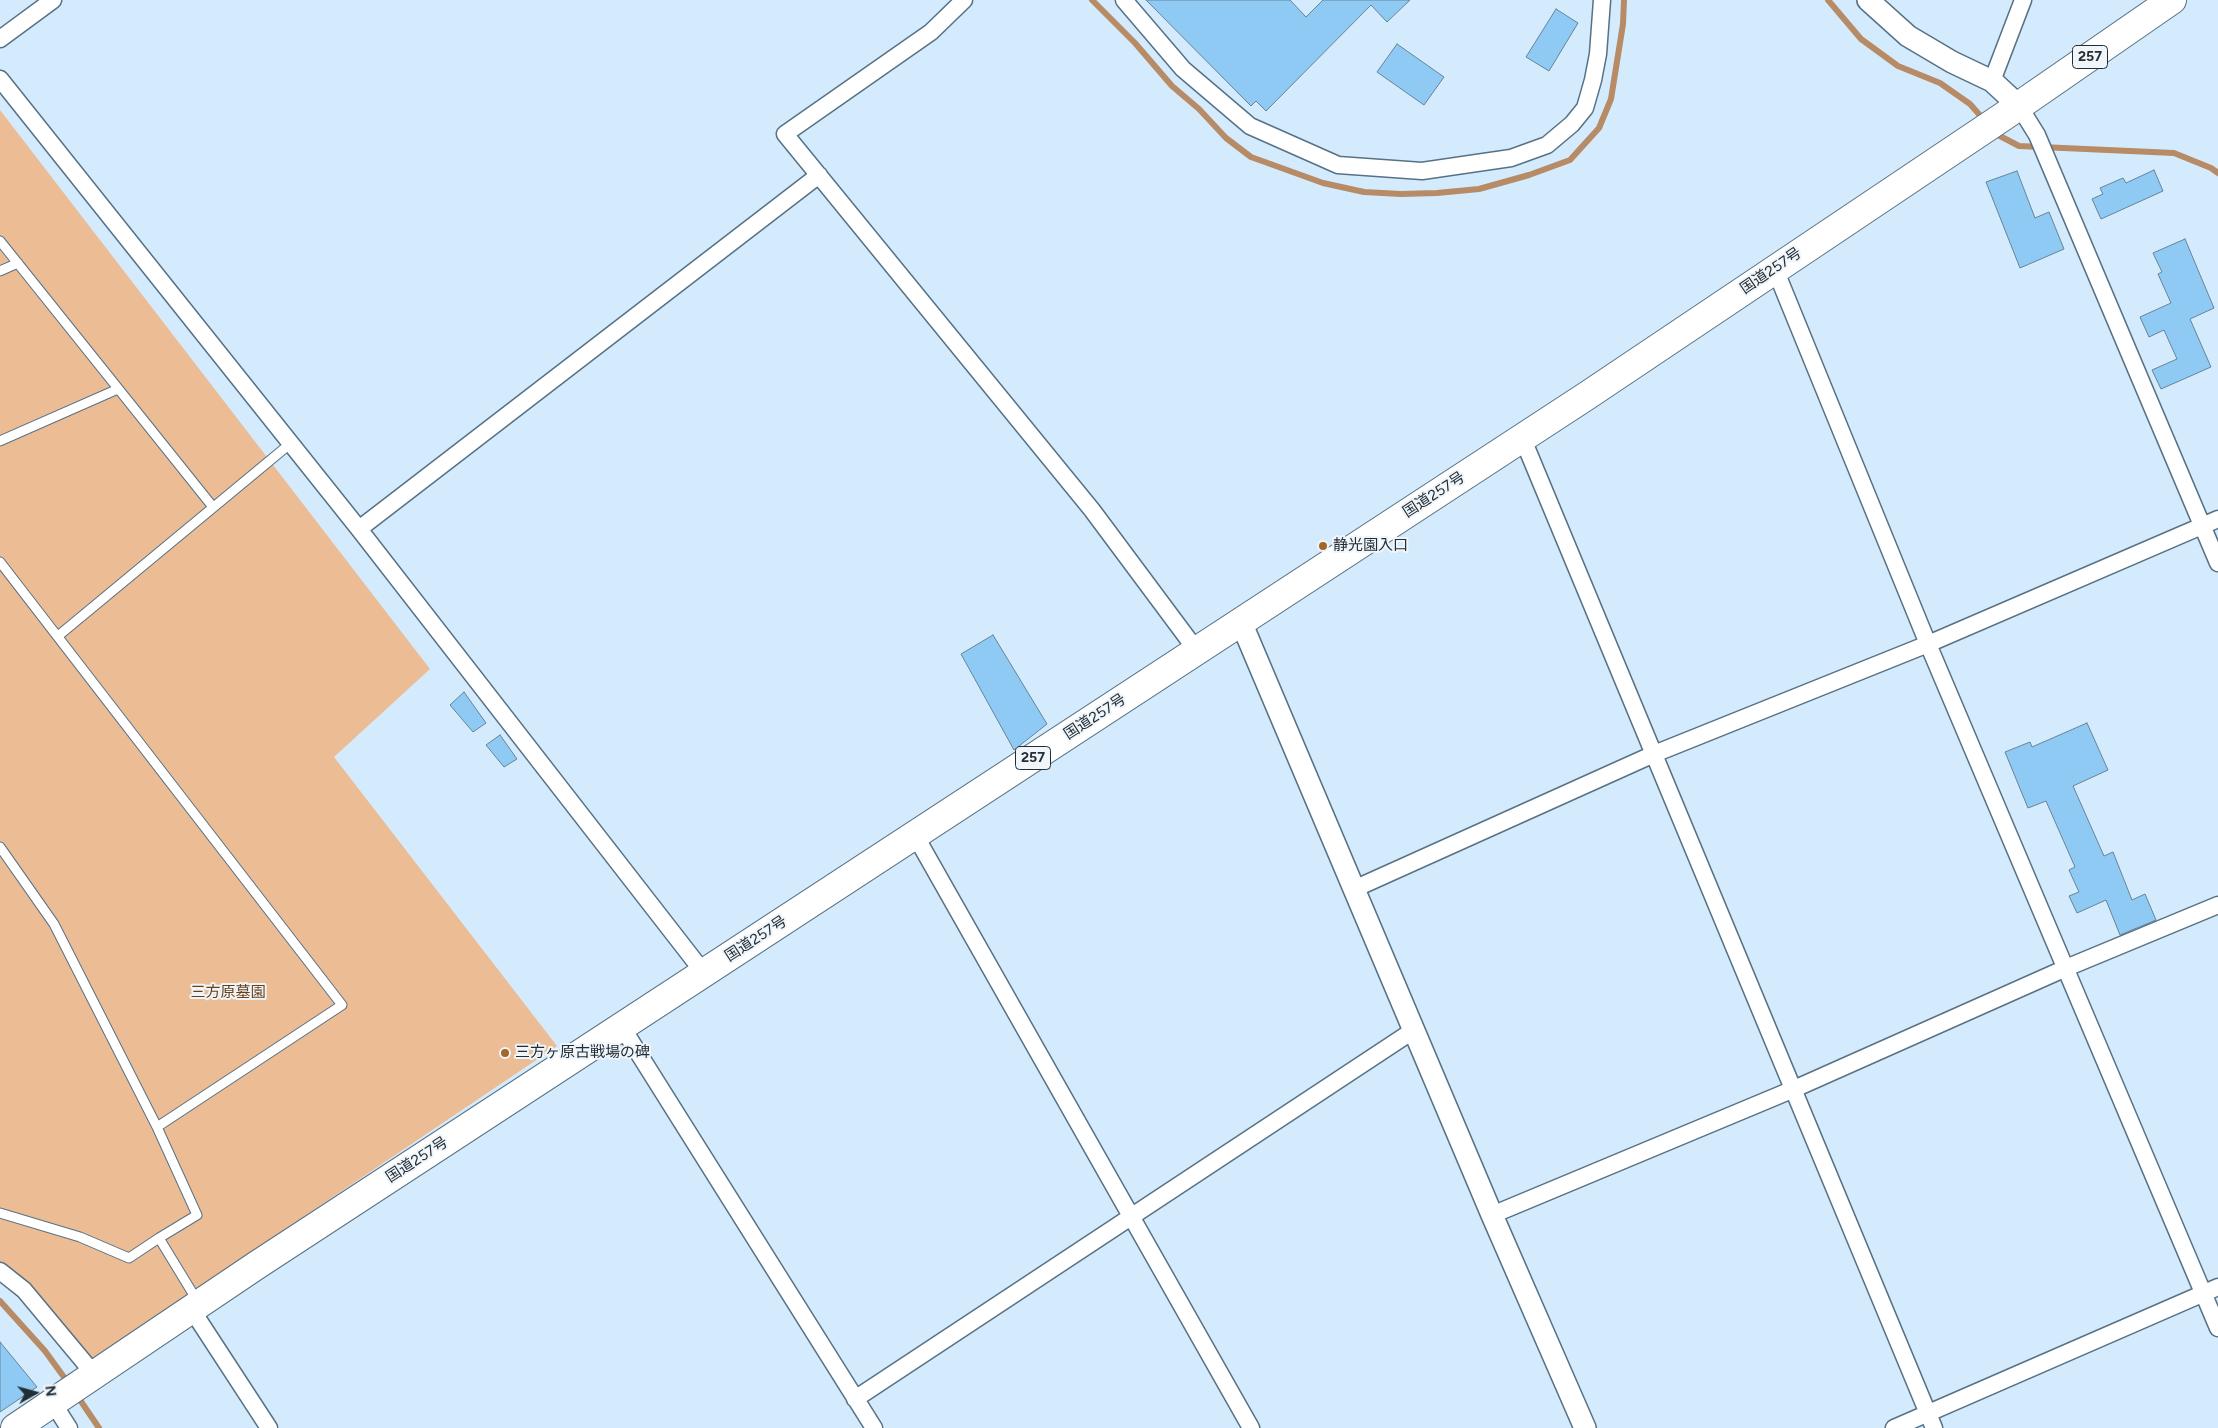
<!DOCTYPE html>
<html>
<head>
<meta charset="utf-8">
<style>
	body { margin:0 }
	#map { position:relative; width:2218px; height:1428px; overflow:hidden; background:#d4ebfd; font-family:Figtree,sans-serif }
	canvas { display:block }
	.north { position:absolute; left:10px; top:1368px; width:50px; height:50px; -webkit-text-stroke:4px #f0f5fa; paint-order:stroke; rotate:83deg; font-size:14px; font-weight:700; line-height:20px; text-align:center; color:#222d35 }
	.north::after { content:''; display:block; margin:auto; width:18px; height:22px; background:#222d35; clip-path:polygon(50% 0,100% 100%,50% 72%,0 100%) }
</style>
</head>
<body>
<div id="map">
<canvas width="2218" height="1428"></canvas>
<div class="north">N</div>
</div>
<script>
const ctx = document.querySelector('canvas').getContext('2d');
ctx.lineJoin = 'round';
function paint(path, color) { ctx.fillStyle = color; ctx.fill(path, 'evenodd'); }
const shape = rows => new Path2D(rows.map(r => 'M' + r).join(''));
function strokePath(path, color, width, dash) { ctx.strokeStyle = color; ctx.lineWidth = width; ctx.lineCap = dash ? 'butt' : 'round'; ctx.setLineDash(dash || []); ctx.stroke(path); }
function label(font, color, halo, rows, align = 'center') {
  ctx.font = font + ' Figtree,"Noto Sans JP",sans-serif'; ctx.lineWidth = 4; ctx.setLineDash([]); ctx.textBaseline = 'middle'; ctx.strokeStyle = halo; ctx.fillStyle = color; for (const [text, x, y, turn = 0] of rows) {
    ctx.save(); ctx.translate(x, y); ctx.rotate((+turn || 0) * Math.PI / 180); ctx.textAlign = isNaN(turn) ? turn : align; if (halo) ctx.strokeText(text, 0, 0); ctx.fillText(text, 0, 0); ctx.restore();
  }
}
const green = shape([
	[0,110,430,669,334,757,557,1046,88,1362,0,1264]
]);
const stream = shape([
	[1092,0,1135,43,1172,86,1199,109,1226,138,1251,157,1323,183,1364,192,1401,194,1437,193,1479,189,1529,175,1570,160,1599,128,1611,99,1623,24,1624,0],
	[1828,0,1861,39,1898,66,1940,83,1970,104,1985,121],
	[1994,131,1998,135,2019,146,2174,153,2211,168,2218,173],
	[0,1301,45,1351,69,1384],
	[76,1394,99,1428]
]);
const building = shape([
	[1146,0,1290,0,1306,17,1323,0,1410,0,1387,22,1371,5,1266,111,1256,101,1251,106,1146,0],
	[1556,9,1578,23,1549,71,1526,57,1556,9],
	[1397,44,1444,77,1424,105,1377,72,1397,44],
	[2154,170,2163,191,2101,219,2092,199,2103,194,2100,188,2123,178,2126,183,2154,170],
	[2017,171,2035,218,2049,212,2064,249,2020,268,1986,182,2017,171],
	[2185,239,2214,308,2190,319,2211,367,2161,389,2152,370,2177,359,2164,330,2149,337,2140,317,2171,303,2158,274,2162,272,2153,253,2185,239],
	[993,635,1047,724,1014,750,961,654,993,635],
	[464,692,486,723,473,732,450,705,464,692],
	[2087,723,2108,770,2073,786,2104,856,2113,852,2132,900,2145,894,2156,920,2120,935,2106,900,2077,913,2069,896,2079,892,2069,870,2075,867,2046,801,2028,808,2005,752,2030,742,2032,747,2087,723],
	[500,735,517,759,504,767,486,745,500,735],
	[0,1342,37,1387,0,1412,0,1342]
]);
const service = shape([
	[0,241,213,507],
	[0,271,18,263],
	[0,441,118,389],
	[0,562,342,1005,157,1127],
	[58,636,291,443],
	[0,847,54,924,157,1127,197,1215,159,1238],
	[0,1213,80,1237,129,1258,159,1238,198,1302]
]);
const minor = shape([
	[964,0,931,32,785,134,1092,510,1197,651],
	[1124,0,1183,69,1250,126,1338,165,1422,171,1511,158,1547,145,1572,124,1585,108,1593,80,1598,54,1602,0],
	[0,39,53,0],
	[0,79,359,529,704,973],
	[1992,81,2023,0],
	[2019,106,2037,135,2218,563],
	[1775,269,1928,644,2218,1328],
	[1522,437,1934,1428],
	[359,529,819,175],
	[915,835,1251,1428],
	[1354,889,1654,754,1928,644,2218,519],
	[622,1027,874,1428],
	[1492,1215,1794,1089,2066,968,2218,905],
	[0,1271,24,1290,94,1374],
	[192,1310,269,1428],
	[855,1399,1414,1030],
	[53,1403,69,1428],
	[1894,1428,2218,1287]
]);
const tertiary = shape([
	[1868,0,1908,36,1952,62,1992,81,2019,106],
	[1241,622,1492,1215,1585,1428]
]);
const trunk = shape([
	[15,1428,257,1265,1588,395,2007,114,2172,0]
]);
const markers = [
	[1323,546,5,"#a3662b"],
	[505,1053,5,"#a3662b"]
];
const shields = [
	[2090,57,35],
	[1033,758,35]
];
const shieldNames = [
	["257",2090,57],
	["257",1033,758]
];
const streetNames = [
	["国道257号",1771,271,-34],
	["国道257号",1434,495,-33],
	["国道257号",1095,717,-33],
	["国道257号",756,939,-33],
	["国道257号",417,1160,-33]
];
const poiNames = [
	["静光園入口",1333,546],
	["三方ヶ原古戦場の碑",515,1053]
];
const parkNames = [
	["三方原墓園",228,993]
];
paint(green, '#ecbc94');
strokePath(stream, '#b68b65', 6);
paint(building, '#8fcaf5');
strokePath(building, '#688296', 1);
strokePath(service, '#577185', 11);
strokePath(minor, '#577185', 19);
strokePath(tertiary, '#577185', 24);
strokePath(trunk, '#577185', 30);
strokePath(service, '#fff', 9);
strokePath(minor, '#fff', 16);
strokePath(tertiary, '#fff', 21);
strokePath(trunk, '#fff', 28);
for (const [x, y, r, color] of markers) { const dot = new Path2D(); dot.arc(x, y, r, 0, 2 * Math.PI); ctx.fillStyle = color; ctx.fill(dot); strokePath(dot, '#f0f5fa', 2); }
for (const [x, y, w] of shields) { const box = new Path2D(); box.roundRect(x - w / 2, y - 11.5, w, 23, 4); ctx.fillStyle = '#f0f5fa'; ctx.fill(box); strokePath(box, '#222d35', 1); }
label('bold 14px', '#222d35', null, shieldNames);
label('15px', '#222d35', '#f0f5fa', streetNames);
label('15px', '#222d35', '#f0f5fa', poiNames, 'left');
label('15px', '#6a3f14', '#f0f5fa', parkNames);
</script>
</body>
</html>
